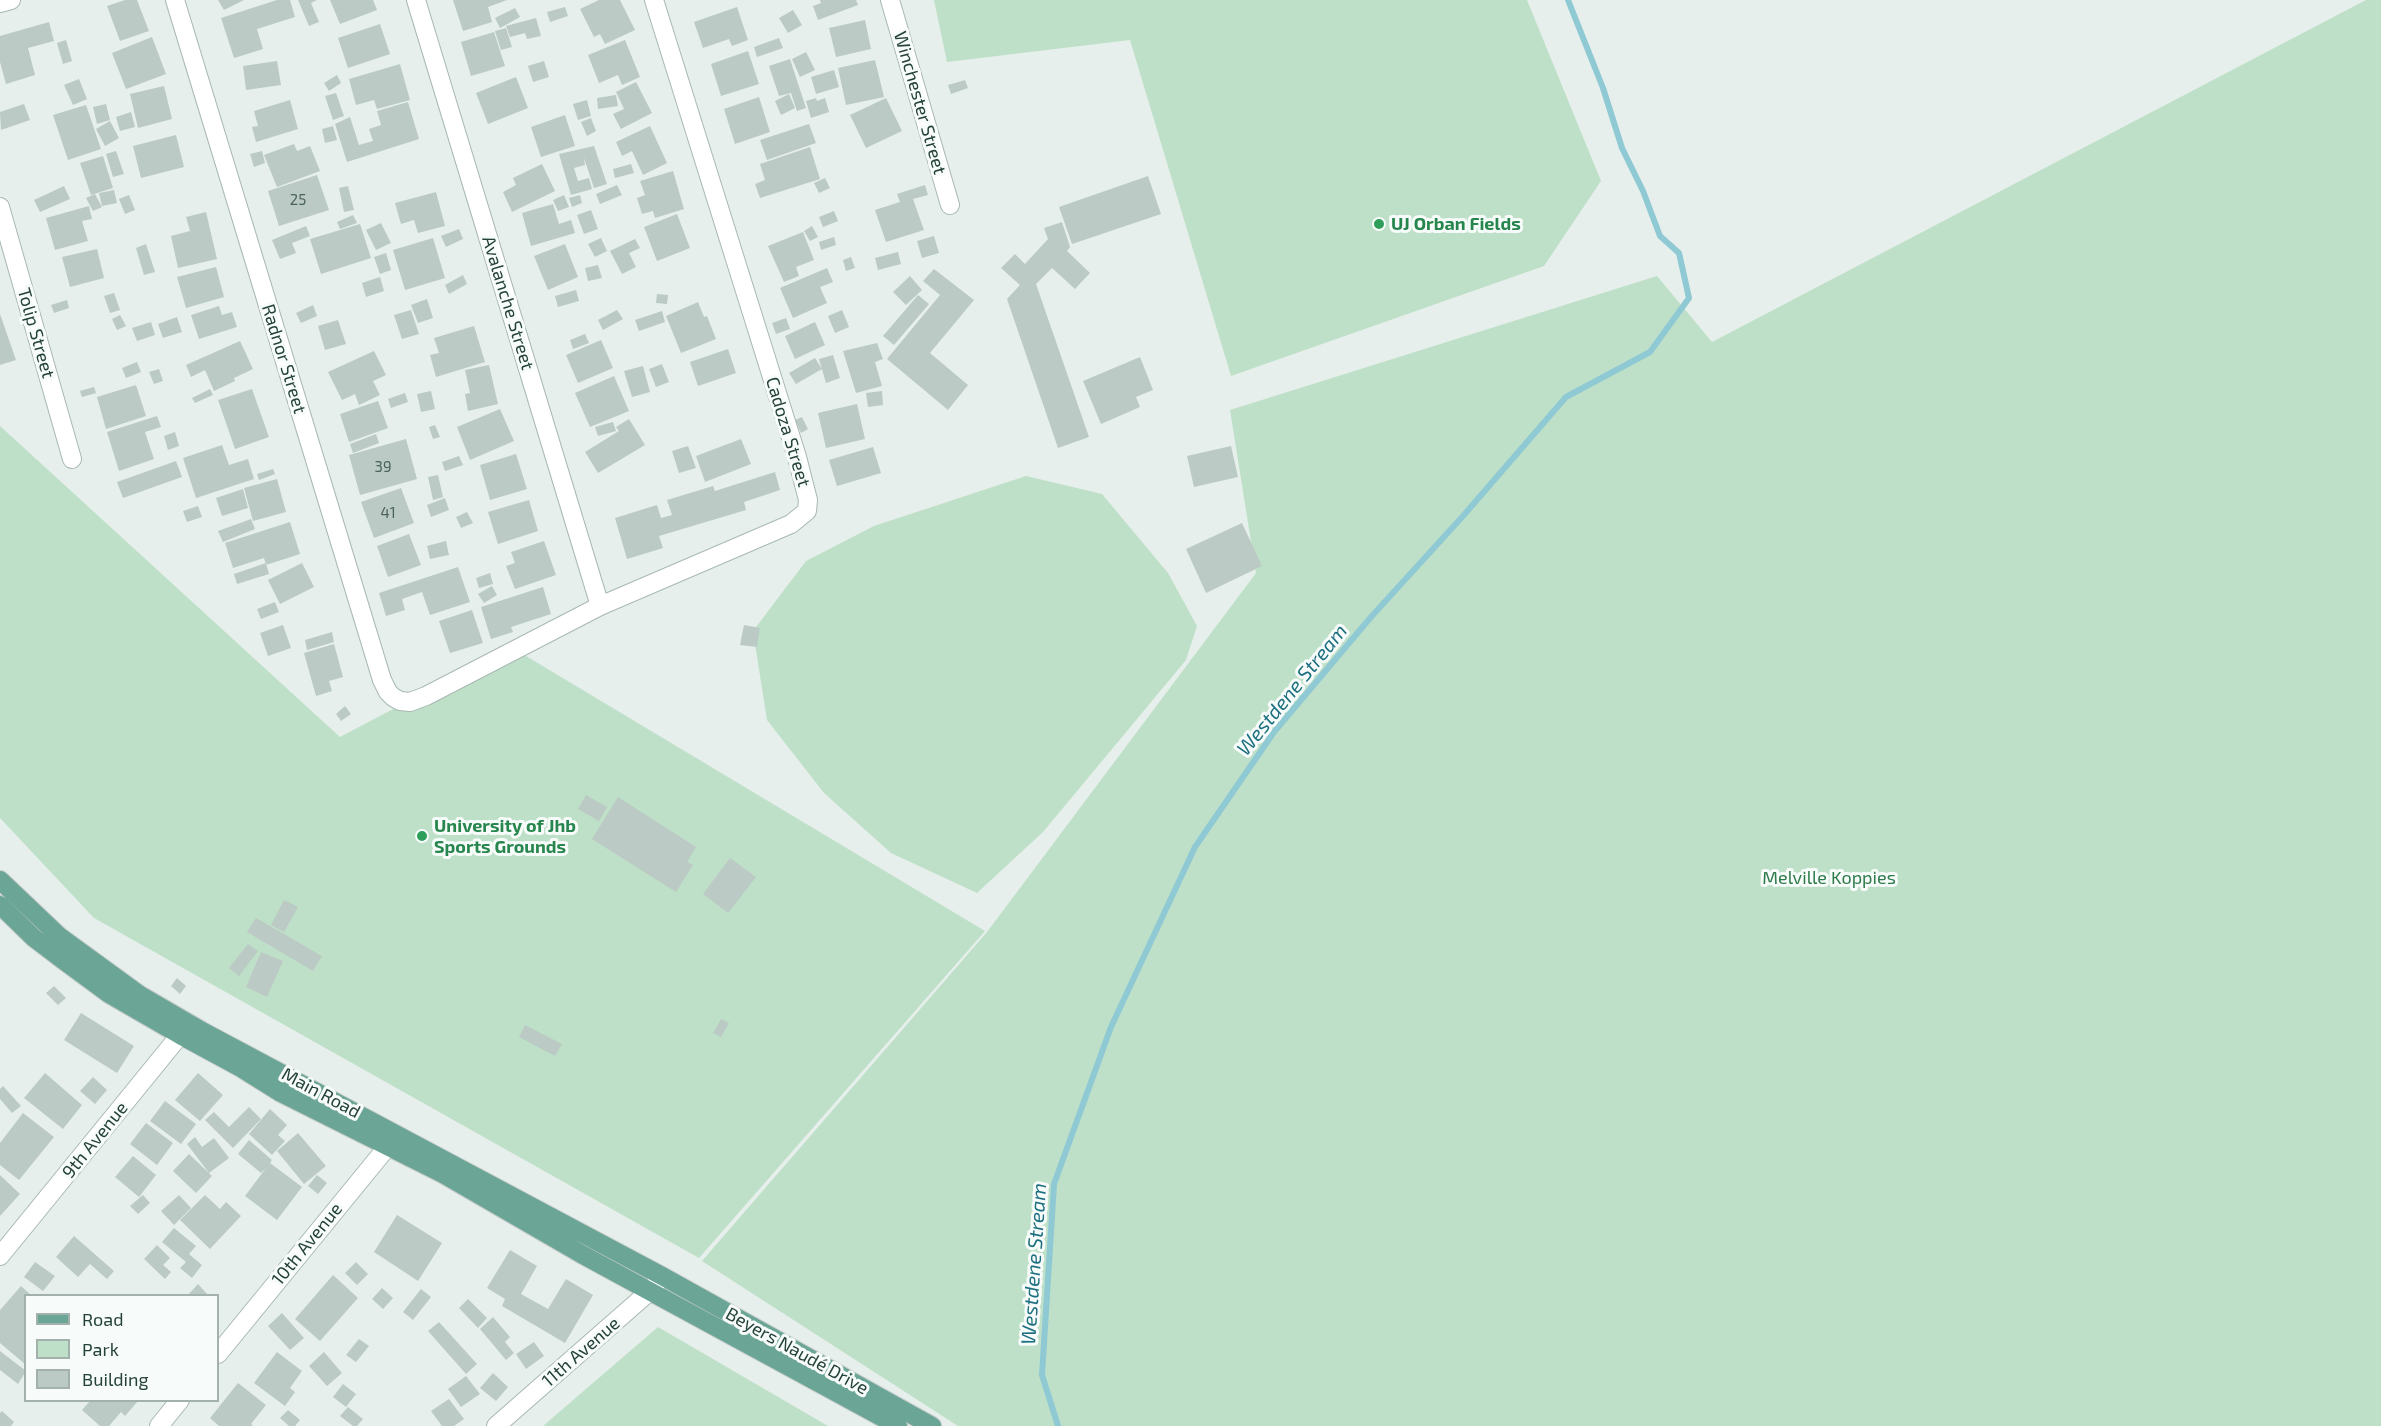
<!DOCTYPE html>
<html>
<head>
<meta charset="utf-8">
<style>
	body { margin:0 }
	#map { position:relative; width:2381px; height:1426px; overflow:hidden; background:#e6efeb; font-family:"Exo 2",sans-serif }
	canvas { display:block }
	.legend { position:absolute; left:24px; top:1294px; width:195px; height:108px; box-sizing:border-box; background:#f7fbf9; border:2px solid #a3b1ad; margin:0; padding:8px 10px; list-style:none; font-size:18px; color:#24423a }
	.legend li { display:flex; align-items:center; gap:12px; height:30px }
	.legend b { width:30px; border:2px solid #a3b1ad }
</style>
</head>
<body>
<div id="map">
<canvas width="2381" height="1426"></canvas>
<ul class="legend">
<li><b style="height:8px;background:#6aa596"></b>Road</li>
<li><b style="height:16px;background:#bfe0c8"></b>Park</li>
<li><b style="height:16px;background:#bbcac4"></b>Building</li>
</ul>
</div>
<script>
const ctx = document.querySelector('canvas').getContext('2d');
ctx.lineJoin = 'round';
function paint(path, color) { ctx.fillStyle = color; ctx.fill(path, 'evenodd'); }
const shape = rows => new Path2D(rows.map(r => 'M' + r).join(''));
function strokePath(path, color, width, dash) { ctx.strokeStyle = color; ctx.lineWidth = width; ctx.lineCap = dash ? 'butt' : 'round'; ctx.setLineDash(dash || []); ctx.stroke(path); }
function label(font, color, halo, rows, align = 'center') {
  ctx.font = font + ' "Exo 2",sans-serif'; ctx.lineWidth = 6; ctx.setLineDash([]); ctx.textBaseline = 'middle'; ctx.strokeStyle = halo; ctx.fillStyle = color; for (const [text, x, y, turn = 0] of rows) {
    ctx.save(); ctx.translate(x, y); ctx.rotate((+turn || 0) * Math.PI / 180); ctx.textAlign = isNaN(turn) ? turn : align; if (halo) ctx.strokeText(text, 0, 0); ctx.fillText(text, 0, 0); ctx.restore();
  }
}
const green = shape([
	[934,0,1527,0,1601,181,1544,266,1231,376,1130,40,947,62],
	[2366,0,2381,0,2381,1426,958,1426,702,1261,987,932,1256,573,1230,410,1657,276,1712,342],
	[0,426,340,737,511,647,985,931,699,1258,94,918,0,818],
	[1026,476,1102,494,1168,573,1197,626,1186,660,1043,832,977,893,891,853,824,793,767,720,753,631,806,561,874,526],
	[658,1327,828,1426,543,1426]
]);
const stream = shape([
	[1058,1426,1042,1375,1054,1184,1111,1027,1195,847,1274,732,1371,617,1463,516,1566,397,1650,352,1689,298,1679,253,1660,236,1643,191,1622,148,1603,88,1568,0]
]);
const building = shape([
	[125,0,137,0,149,31,120,41,107,6],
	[218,0,244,0,224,10],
	[277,0,290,0,295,17,257,29,263,49,234,58,221,18],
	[298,0,317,0,311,3,319,22,309,26],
	[330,0,373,0,377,10,340,24],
	[453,0,507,0,488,7,492,22,463,31],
	[599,0,620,0,635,30,605,44,600,34,594,37,580,9],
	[820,0,856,0,858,5,818,20,813,6,821,3],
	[565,7,568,16,550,22,547,12],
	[737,7,748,40,732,46,729,39,703,48,694,22],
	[515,8,520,17,500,28,495,18],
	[793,10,802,25,788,33,779,18],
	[536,18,541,36,527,39,525,33,510,37,506,26],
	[865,20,871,49,836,57,829,28],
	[49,22,54,41,28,48,35,75,6,84,0,62,0,36],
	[380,24,390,54,348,68,338,38],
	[506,28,512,47,501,50,495,31],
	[494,32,505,66,471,76,461,42],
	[152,37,166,74,126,89,112,53],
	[779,38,783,48,757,57,754,47],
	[66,40,72,61,63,64,57,43],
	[625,40,640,77,622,85,618,75,599,83,588,55],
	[748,51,759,84,721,96,711,64],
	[806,52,815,70,800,77,792,59],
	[790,59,806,108,797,111,791,93,779,96,769,66],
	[875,60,884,97,846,105,838,68],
	[277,61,281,85,246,90,243,66],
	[544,61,549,77,533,82,528,66],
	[400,64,410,100,377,109,374,100,356,105,349,79],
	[834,70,839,87,816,94,811,77],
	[337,75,341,83,329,91,324,83],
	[516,77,528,108,488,124,476,93],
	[79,79,87,99,73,105,64,85],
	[965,80,968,88,951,94,948,85],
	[636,82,652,113,621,129,613,114,624,109,616,92],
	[164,86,172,119,138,128,130,94],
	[336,93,344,116,333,120,325,96],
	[789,94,795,108,781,115,775,101],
	[616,95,618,106,598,109,597,98],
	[759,97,770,132,735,144,724,109],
	[816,98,817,101,825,98,829,112,811,118,806,101],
	[886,98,902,131,866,148,850,115],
	[290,100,298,129,256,142,252,127,258,126,254,111],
	[587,100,591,116,578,120,573,104],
	[408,102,419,139,347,162,335,124,350,117,359,145,373,141,369,129,381,125,377,111],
	[24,104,30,120,1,130,0,112],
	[106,104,110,120,97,124,93,107],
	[86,105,101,149,68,160,53,115],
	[131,112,135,127,120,131,116,117],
	[565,115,575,146,541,157,531,127],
	[591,118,596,131,587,136,581,122],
	[110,121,119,138,105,146,96,129],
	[809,124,816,143,767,160,760,140],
	[333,126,337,140,325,143,322,129],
	[650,126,667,163,643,175,632,151,622,156,616,142],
	[176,135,184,167,141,178,133,146],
	[294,144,297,151,310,146,320,171,277,187,264,155],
	[594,146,607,184,594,188,584,158,585,165,574,168,578,181,589,178,592,189,571,195,559,154],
	[810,147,820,179,760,198,755,184,765,180,760,164],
	[116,151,124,174,113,177,106,154],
	[262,151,265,163,254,167,250,154],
	[103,156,113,188,91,195,80,163],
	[542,164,555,191,512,212,503,192,516,185,513,178],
	[631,164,634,173,615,178,613,169],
	[673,171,684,209,655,218,653,211,642,214,637,198,645,195,640,181],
	[317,175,329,210,279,226,268,191],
	[1148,176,1161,214,1072,244,1059,207],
	[825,178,830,188,819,193,814,183],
	[617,185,622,195,600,204,596,194],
	[925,185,928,195,913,199,924,230,886,242,875,210,900,202,897,194],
	[64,186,70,199,40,212,34,200],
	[348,186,354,210,344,212,339,188],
	[114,190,117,203,102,206,99,193],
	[436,192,445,226,418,233,414,220,401,224,395,203],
	[95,194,102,207,93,211,86,198],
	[129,195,135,210,125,214,119,199],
	[564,195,569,207,558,211,553,200],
	[580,195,582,203,572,207,569,198],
	[553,204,559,224,571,220,575,233,531,246,522,213],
	[89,206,92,219,82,221,88,241,55,250,46,218],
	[591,210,598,229,584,234,577,215],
	[834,211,838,221,823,227,819,217],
	[206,212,217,259,178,268,171,236,190,231,186,217],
	[677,214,690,248,657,261,644,227],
	[353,215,357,223,340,229,337,222],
	[1062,222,1070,247,1067,251,1090,273,1075,289,1052,268,1036,284,1089,437,1058,448,1007,299,1020,285,1001,268,1015,254,1025,264,1048,239,1044,228],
	[381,223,391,243,376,250,366,230],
	[360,224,371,258,321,274,310,239],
	[306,226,310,236,292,243,296,253,280,259,272,240],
	[812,226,818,237,810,241,804,231],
	[459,229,463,239,446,247,441,236],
	[803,232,814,260,796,267,799,276,784,282,768,246],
	[934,236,939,253,922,258,917,241],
	[834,237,836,245,821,250,819,242],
	[433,238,445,278,405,290,393,250],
	[601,238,607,251,595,257,588,244],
	[635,239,640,248,629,253,636,267,622,274,610,251],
	[146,244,155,272,144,275,136,248],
	[565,244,578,277,548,290,534,256],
	[97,249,104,278,70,287,62,257],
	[898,252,901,264,878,270,875,258],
	[386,253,391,270,380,274,374,257],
	[851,257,855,268,846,271,843,260],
	[598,265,602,278,588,281,585,268],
	[216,267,224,297,186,308,177,277],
	[827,268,833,282,820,287,827,303,793,318,780,288],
	[934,269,974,300,930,353,968,385,948,410,887,359,940,295,923,281],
	[463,275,467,284,449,294,445,285],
	[910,276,922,290,906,305,893,292],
	[380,277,384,291,366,297,362,283],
	[576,290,579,301,558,307,555,296],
	[114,293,120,310,110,313,104,296],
	[657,294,668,295,667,304,656,303],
	[918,295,929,304,894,345,883,336],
	[427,299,433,318,418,323,411,305],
	[67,300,69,308,54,313,51,305],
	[698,302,704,317,707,316,716,339,681,353,666,316],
	[313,305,317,316,301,323,296,313],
	[219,306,222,315,232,312,237,327,199,339,191,315],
	[411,310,419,334,402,339,394,315],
	[617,310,623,319,603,330,598,320],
	[842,310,849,327,835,333,828,316],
	[662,311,665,322,639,331,635,320],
	[0,314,16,360,0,365],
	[120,315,126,326,117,330,112,319],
	[177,317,182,332,163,338,158,324],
	[786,318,790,329,776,334,772,323],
	[338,320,346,344,325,350,318,326],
	[151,322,155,335,137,341,132,328],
	[815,322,825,345,795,359,785,336],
	[474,326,485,362,436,377,430,355,439,353,434,338],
	[585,334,589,343,573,349,570,340],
	[601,340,613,368,578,383,566,355],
	[240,341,253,369,234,378,235,381,214,391,205,370,191,377,186,365],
	[877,343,883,359,875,362,882,386,856,393,843,351],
	[728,349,736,373,698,386,690,362],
	[374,351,386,375,373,381,380,395,359,405,355,394,342,400,328,372],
	[833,355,840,378,826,383,819,359],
	[1140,357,1153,390,1136,397,1140,407,1101,424,1083,381],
	[815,358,822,369,796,384,789,373],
	[137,362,141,372,126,378,122,368],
	[662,364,669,382,656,387,649,369],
	[489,365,498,404,468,411,465,394,470,393,465,370],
	[643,366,650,392,632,397,624,371],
	[159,369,163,381,154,384,149,372],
	[614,376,629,411,590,427,575,393],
	[136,385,146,416,106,429,97,397],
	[94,387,96,393,82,397,80,391],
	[210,389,213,395,195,403,192,398],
	[252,389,269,437,235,449,218,400],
	[431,391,435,409,421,412,417,394],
	[882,391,883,405,868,407,866,393],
	[405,393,408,402,391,408,388,399],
	[378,401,388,428,349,442,340,414],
	[857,404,865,439,826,448,818,413],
	[500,409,514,441,470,460,457,427],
	[157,416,161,427,145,432,154,459,119,471,107,432],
	[802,417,808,429,801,433,795,420],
	[629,419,645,445,598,473,585,452,619,431,616,427],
	[613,422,616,431,598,436,595,427],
	[435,425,440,437,433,439,429,427],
	[175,432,179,446,168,450,164,436],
	[376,434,379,443,353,453,350,444],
	[406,439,417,479,360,495,349,455],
	[741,439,751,464,705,482,696,456],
	[222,445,229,465,248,459,254,479,196,498,183,458],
	[688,446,696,468,679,473,672,451],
	[1231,446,1238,477,1194,487,1187,456],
	[873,447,881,473,837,486,829,460],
	[516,454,527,489,490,500,480,465],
	[459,456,463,465,445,471,442,462],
	[176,461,182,477,123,498,117,482],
	[273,469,275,474,259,480,257,474],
	[775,472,780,490,744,502,746,510,659,536,663,548,627,559,615,518,657,505,661,518,672,515,667,500,713,486,715,491],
	[438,475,443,497,433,500,428,477],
	[277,479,286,512,253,521,244,488],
	[401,488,414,523,374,538,361,502],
	[243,489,248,508,222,516,216,498],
	[445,498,449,510,431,517,427,505],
	[529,500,538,531,498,544,488,512],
	[198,506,202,517,187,522,183,511],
	[467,512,473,523,461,528,456,517],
	[251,519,255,529,223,542,218,531],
	[290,522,300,554,266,565,264,558,233,568,225,543],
	[1242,523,1262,566,1206,593,1186,549],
	[409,534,421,565,388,577,377,546],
	[446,541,449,555,430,559,427,546],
	[544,541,556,575,515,589,506,566,515,563,511,552],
	[266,563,269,574,237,584,234,574],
	[302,563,314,587,280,604,268,580],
	[458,567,470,602,430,615,422,592,402,599,405,610,386,616,379,593],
	[490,573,493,584,479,588,476,578],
	[492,586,497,595,484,603,478,594],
	[543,587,551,614,511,627,513,632,491,639,481,607],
	[275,602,279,612,261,619,257,609],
	[472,610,483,643,450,653,439,621],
	[283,625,291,648,268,656,260,633],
	[744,625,760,628,757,647,740,645],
	[332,632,334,642,307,650,305,640],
	[334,644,343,677,329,681,332,691,316,696,304,653],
	[345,706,351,714,341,721,336,714],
	[586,795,607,807,599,821,578,809],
	[618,797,696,847,687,862,693,865,676,892,592,839],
	[730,858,756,877,728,913,703,894],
	[284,900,298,907,284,932,271,925],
	[256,918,322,956,313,971,247,932],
	[248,944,258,951,239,976,229,968],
	[261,952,283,961,267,997,246,987],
	[177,978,186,986,180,994,171,986],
	[54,986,66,998,58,1005,46,993],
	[81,1013,134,1046,117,1073,64,1040],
	[721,1019,729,1023,721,1037,713,1033],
	[525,1025,562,1044,555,1056,519,1037],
	[45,1073,82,1105,63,1129,24,1098],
	[198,1073,223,1095,200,1121,175,1100],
	[93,1077,107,1090,95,1104,80,1091],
	[3,1086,21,1106,12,1113,0,1099,0,1089],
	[165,1101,196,1124,181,1144,150,1121],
	[249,1107,261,1119,233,1148,205,1120,214,1112,229,1127],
	[270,1109,287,1125,278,1135,285,1141,272,1155,249,1134],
	[23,1113,54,1137,19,1180,0,1165,0,1143],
	[146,1123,173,1143,157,1165,130,1144],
	[298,1133,326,1166,304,1184,277,1151],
	[195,1137,202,1147,214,1138,229,1158,209,1173,187,1144],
	[249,1140,272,1160,270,1163,302,1187,277,1220,245,1196,266,1168,261,1173,238,1154],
	[189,1154,212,1176,196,1193,173,1171],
	[133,1156,156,1175,139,1197,115,1177],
	[0,1175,20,1194,0,1216],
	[317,1175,327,1183,318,1194,308,1186],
	[143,1195,150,1203,138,1214,130,1206],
	[179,1195,191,1208,174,1225,161,1211],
	[205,1195,220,1209,226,1202,241,1216,210,1249,180,1220],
	[397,1215,442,1243,418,1281,374,1252],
	[174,1228,196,1246,189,1254,202,1265,192,1278,180,1268,186,1262,162,1242],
	[74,1236,114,1271,107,1279,90,1264,78,1277,56,1257],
	[157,1245,170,1258,163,1265,171,1272,165,1279,144,1259],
	[510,1250,537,1266,521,1294,548,1309,566,1279,593,1295,565,1343,502,1306,505,1299,487,1288],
	[35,1262,55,1276,43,1291,24,1277],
	[356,1262,368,1274,357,1285,345,1273],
	[333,1275,358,1298,320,1341,295,1319],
	[198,1284,209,1296,187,1296],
	[21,1286,32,1296,26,1296,26,1365,0,1343,0,1310],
	[382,1288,393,1298,383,1309,372,1299],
	[421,1289,431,1297,413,1320,403,1312],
	[468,1299,487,1318,478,1328,459,1308],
	[282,1313,304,1338,290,1350,268,1326],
	[493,1317,510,1337,505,1342,514,1353,506,1360,480,1329],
	[439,1322,477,1364,466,1374,428,1331],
	[359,1339,369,1346,356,1362,346,1355],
	[534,1342,544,1356,526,1369,516,1354],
	[0,1351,26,1371,18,1384,0,1370],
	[277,1352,302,1371,290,1388,295,1392,285,1406,254,1383],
	[324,1352,342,1373,327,1386,309,1366],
	[493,1373,508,1387,496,1401,480,1388],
	[466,1376,480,1394,461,1407,448,1389],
	[238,1383,266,1405,251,1424,253,1426,219,1426,210,1418],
	[343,1384,356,1394,346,1407,333,1397],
	[449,1399,464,1419,454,1426,442,1426,431,1411],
	[90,1401,138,1401,125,1416,121,1412,109,1426,100,1426,82,1410],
	[348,1407,363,1419,357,1426,353,1426,340,1416],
	[288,1410,300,1420,295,1426,289,1426,280,1418],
	[2,1411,14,1422,11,1426,0,1426,0,1413]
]);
const street = shape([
	[175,0,382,680,388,692,393,697,400,701,410,702,426,696,600,606,791,524,807,511,808,500,797,457,654,0],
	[416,0,600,606],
	[890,0,950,205],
	[0,3,11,0],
	[0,207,72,459],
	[0,1256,189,1024],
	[218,1354,397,1135],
	[159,1426,180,1400],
	[496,1426,650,1291,659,1280]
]);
const primary = shape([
	[0,880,59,936,140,995,202,1031,662,1276,932,1426],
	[0,905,34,938,63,960,109,994,180,1035,241,1068,281,1093,443,1174,583,1255,898,1426]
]);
const markers = [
	[1379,224,6,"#2e9e5b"],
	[422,836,6,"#2e9e5b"]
];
const numberNames = [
	["25",298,200],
	["39",383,467],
	["41",388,513]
];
const streetNames = [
	["Winchester Street",920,103,74],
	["Avalanche Street",508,303,73],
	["Tolip Street",36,333,74],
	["Radnor Street",284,359,73],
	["Cadoza Street",788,432,73],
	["Main Road",321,1093,28],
	["9th Avenue",95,1140,-51],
	["10th Avenue",307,1244,-51],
	["Beyers Naudé Drive",797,1351,29],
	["11th Avenue",581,1352,-41]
];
const leisureNames = [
	["UJ Orban Fields",1391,224],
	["University of Jhb",434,826],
	["Sports Grounds",434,847]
];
const parkNames = [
	["Melville Koppies",1829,878]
];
const waterNames = [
	["Westdene Stream",1292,690,-51],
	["Westdene Stream",1034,1264,-86]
];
paint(green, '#bfe0c8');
strokePath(stream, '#8ec9d4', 6);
paint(building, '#bbcac4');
strokePath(street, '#a8b8b2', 20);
strokePath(primary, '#c2cac8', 20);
strokePath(street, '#fff', 18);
strokePath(primary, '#6aa596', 18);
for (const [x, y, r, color] of markers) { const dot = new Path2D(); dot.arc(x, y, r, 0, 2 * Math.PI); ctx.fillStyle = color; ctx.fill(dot); strokePath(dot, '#f7fbf9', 2); }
label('15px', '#4a645c', null, numberNames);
label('18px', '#24423a', '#f7fbf9', streetNames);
label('bold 18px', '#27864d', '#f7fbf9', leisureNames, 'left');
label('18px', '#2d7a4b', '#f7fbf9', parkNames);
label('italic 20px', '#1c6f80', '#f7fbf9', waterNames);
</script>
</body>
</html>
